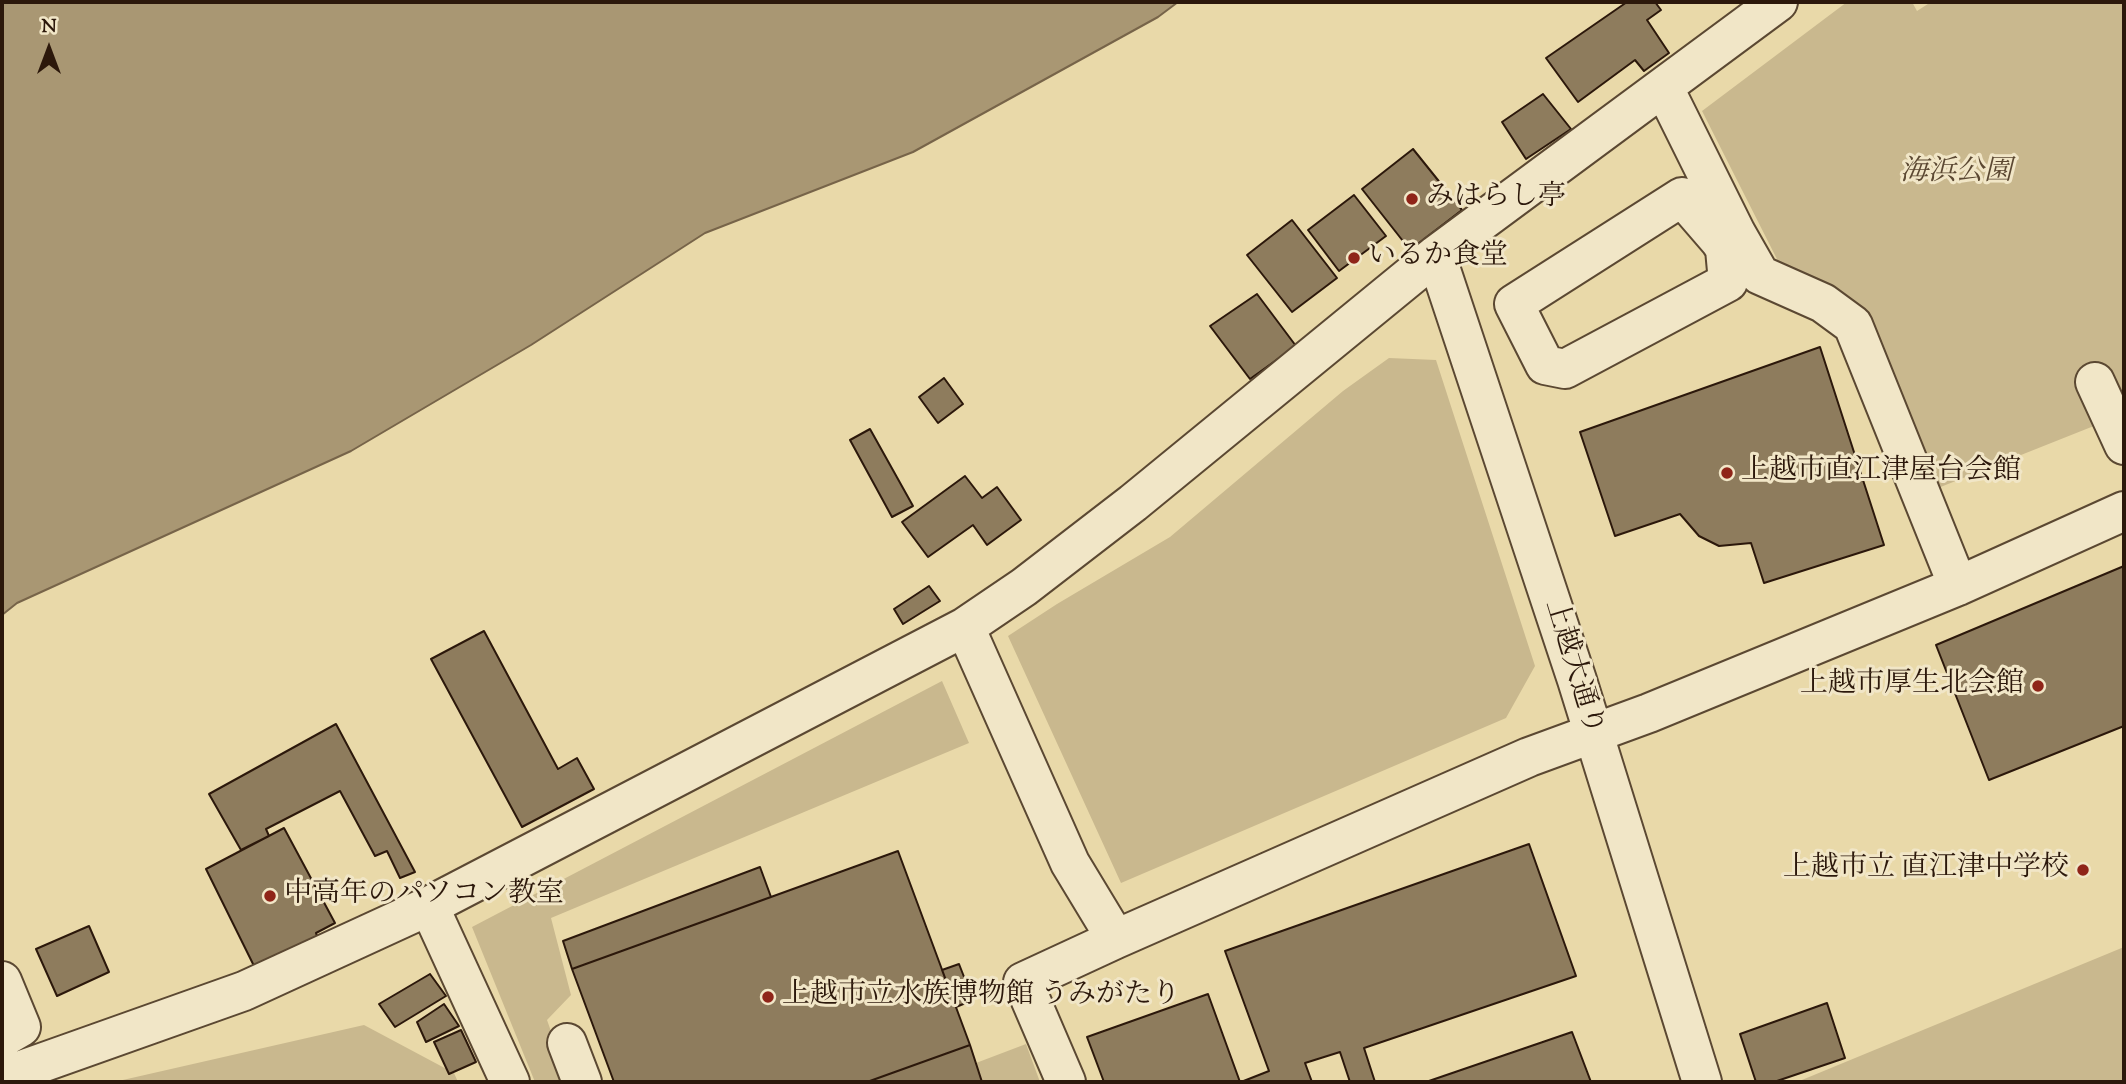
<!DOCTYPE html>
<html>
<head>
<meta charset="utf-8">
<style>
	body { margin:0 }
	#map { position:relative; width:2126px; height:1084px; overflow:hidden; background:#e9d9a9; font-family:"Sorts Mill Goudy",serif }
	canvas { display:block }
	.frame { position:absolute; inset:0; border:4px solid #2c180b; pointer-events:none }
	.north { position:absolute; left:14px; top:14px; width:70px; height:70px; -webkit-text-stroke:5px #f1e6c7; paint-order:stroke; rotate:0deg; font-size:19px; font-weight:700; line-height:28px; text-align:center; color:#2c180b }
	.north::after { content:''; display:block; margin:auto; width:24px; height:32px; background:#2c180b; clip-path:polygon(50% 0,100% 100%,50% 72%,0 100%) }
</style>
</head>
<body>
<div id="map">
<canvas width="2126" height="1084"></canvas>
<div class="frame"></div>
<div class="north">N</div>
</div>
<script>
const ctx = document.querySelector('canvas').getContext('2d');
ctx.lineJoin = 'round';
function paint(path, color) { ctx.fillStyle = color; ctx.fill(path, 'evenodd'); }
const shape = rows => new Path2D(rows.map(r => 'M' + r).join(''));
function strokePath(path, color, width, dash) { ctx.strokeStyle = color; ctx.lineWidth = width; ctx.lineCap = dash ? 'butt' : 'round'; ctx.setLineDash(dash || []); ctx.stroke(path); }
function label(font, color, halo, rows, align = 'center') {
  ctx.font = font + ' "Sorts Mill Goudy","Noto Serif JP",serif'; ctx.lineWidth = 6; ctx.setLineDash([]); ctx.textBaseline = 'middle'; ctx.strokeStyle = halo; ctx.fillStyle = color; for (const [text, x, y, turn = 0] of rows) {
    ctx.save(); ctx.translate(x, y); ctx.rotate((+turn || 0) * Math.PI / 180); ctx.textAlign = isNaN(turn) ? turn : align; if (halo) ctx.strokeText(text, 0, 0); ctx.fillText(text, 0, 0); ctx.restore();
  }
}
const green = shape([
	[1847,2,1912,2,1917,11,1931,2,2124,2,2124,414,1933,490,1855,308,1782,269,1702,111],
	[1389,358,1436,360,1535,666,1506,718,1121,883,1008,636,1057,604,1170,537,1343,391],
	[942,681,969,743,551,918,571,995,547,1020,569,1082,535,1082,472,927],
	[2124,947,2124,1082,1797,1082],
	[364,1025,454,1073,458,1082,114,1082],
	[1026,1044,1040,1082,982,1082,976,1063]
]);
const water = shape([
	[2,2,1178,2,1158,17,913,152,705,233,531,345,351,451,17,603,2,615,2,2]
]);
const building = shape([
	[1627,2,1655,2,1661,10,1647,20,1669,53,1644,71,1635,60,1578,102,1546,58,1627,2],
	[1543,94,1571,129,1526,159,1502,122,1543,94],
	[1413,149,1462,210,1410,250,1362,189,1413,149],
	[1354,195,1386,236,1339,271,1308,230,1354,195],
	[1292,220,1337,278,1292,312,1247,255,1292,220],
	[1257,294,1296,346,1250,379,1210,326,1257,294],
	[1820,347,1884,545,1764,583,1751,543,1719,546,1699,536,1680,514,1615,536,1580,432,1820,347],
	[944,378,963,404,938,423,919,397,944,378],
	[870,429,913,506,892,517,850,440,870,429],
	[965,476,982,498,997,487,1021,520,987,545,973,525,928,557,902,522,965,476],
	[2124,566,2124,726,1989,780,1936,645,2124,566],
	[929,586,940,601,903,624,894,609,929,586],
	[484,631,558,769,577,758,594,789,522,827,431,659,484,631],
	[336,724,415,872,400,878,387,851,375,856,340,791,266,829,269,836,241,850,209,794,336,724],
	[284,828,335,923,316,933,320,945,257,972,206,869,284,828],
	[1529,844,1576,976,1364,1048,1375,1082,1350,1082,1340,1052,1305,1063,1312,1082,1241,1082,1269,1071,1225,951,1529,844],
	[898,851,970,1045,867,1082,614,1082,572,969,898,851],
	[760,867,771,897,572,969,563,941,760,867],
	[89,926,109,972,57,996,36,949,89,926],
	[959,964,973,1000,956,1007,942,970,959,964],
	[430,974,446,996,395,1027,379,1004,430,974],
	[1208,994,1240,1082,1104,1082,1087,1037,1208,994],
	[1827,1003,1845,1058,1774,1082,1756,1082,1740,1034,1827,1003],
	[444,1004,459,1026,426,1042,417,1022,444,1004],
	[461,1030,476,1062,449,1074,434,1042,461,1030],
	[1572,1032,1591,1082,1426,1082,1572,1032],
	[970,1045,982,1082,867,1082,970,1045]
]);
const minor = shape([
	[1664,88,1736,233,1760,275,1823,303,1853,325,1958,586],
	[1725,249,1728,282,1565,369,1545,365,1514,304,1682,197,1720,241,1725,249,1730,247],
	[1436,255,1577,680,1702,1082],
	[2095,382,2124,445],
	[965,627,1070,863,1116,939],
	[429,906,510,1082],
	[2,981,21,1027,2,1038],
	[567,1043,582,1082],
	[2,1077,244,991,429,906,965,627,1024,587,1133,503,1436,255,1778,2],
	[1066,1082,1023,982,1116,939,1529,757,1649,713,1958,586,2124,511]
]);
const markers = [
	[1412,199,7,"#8f2418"],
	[1354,258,7,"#8f2418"],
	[1727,473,7,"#8f2418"],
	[2038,686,7,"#8f2418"],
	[2083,870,7,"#8f2418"],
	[270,896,7,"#8f2418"],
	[768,997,7,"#8f2418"]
];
const parkNames = [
	["海浜公園",1956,174]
];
const poiNames = [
	["みはらし亭",1426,199],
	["いるか食堂",1368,258],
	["上越市直江津屋台会館",1741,473],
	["上越市厚生北会館",2024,686,"right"],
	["上越市立 直江津中学校",2069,870,"right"],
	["中高年のパソコン教室",284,896],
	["上越市立水族博物館 うみがたり",782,997]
];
const streetNames = [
	["上越大通り",1572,668,73]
];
paint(green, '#c9b88e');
paint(water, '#a99773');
strokePath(water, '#776449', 2);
paint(building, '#8e7c5d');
strokePath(building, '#2c180b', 2);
strokePath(minor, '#5b4832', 42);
strokePath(minor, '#f1e6c7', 38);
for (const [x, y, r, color] of markers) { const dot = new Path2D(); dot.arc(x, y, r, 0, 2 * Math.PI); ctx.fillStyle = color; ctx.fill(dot); strokePath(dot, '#f1e6c7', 2.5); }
label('italic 28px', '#5b4832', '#f1e6c7', parkNames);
label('28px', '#2c180b', '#f1e6c7', poiNames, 'left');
label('28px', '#2c180b', '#f1e6c7', streetNames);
</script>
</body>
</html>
